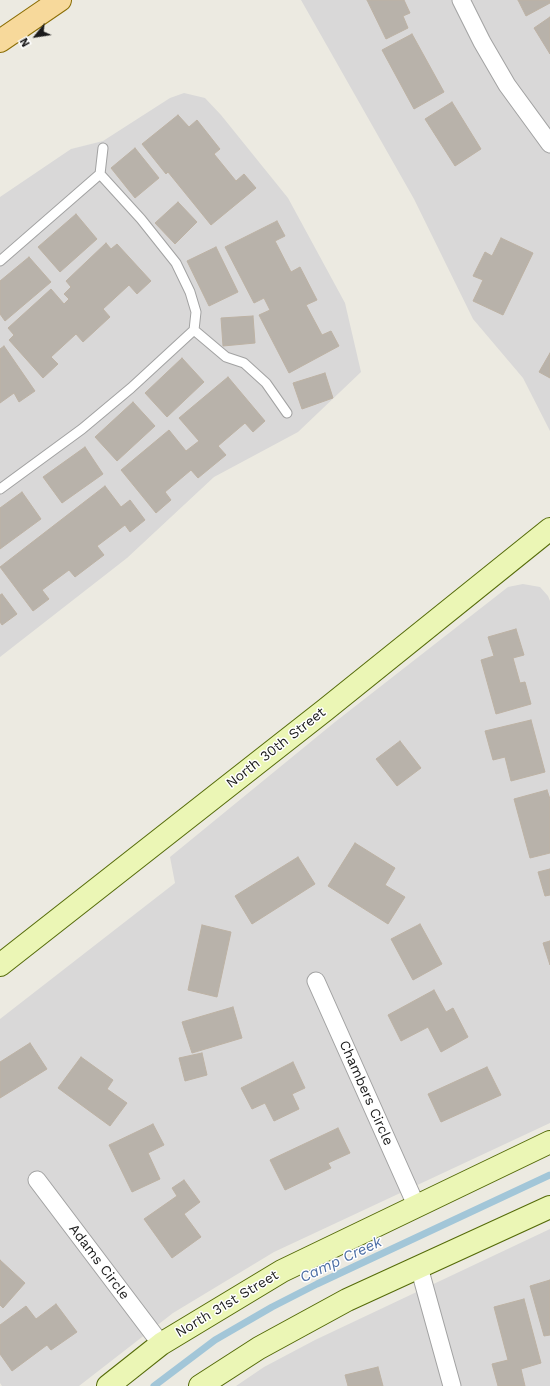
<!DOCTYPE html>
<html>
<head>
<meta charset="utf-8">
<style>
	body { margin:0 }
	#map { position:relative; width:550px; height:1386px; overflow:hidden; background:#eceae1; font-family:"Work Sans",sans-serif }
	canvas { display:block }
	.north { position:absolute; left:16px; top:16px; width:40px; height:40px; -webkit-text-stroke:3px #fff; paint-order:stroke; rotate:240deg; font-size:11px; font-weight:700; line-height:16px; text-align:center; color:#1b1b1b }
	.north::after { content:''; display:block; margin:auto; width:14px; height:18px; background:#1b1b1b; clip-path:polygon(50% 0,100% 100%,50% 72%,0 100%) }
</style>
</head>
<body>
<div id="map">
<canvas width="550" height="1386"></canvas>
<div class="north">N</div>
</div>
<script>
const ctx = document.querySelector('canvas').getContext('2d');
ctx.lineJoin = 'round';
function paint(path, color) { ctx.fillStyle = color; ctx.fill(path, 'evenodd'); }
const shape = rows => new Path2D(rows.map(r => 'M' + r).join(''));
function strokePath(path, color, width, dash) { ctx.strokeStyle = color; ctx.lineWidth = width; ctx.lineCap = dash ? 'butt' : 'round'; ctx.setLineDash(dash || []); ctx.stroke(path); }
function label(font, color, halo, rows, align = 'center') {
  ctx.font = font + ' "Work Sans",sans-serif'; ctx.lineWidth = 3; ctx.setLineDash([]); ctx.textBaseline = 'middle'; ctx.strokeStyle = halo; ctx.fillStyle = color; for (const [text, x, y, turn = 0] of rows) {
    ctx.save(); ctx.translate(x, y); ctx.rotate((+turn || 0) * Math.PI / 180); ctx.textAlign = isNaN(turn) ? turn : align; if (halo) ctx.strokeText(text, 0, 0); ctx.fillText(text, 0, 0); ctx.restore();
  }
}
const residential = shape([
	[301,0,550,0,550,431,523,378,473,319,414,199],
	[184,93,205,98,221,115,288,198,345,303,361,372,298,432,214,477,127,558,0,657,0,197,71,149,103,141,170,98],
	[523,584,540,587,548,596,550,601,550,1123,274,1252,173,1313,79,1386,2,1386,0,1383,0,1019,175,883,170,857,335,722,508,587],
	[550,1229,550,1386,236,1386,264,1367,315,1340]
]);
const stream = shape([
	[154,1386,215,1340,272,1307,317,1284,550,1175]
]);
const building = shape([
	[367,0,404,0,410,13,403,16,408,28,386,39,367,0],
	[518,0,550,0,550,3,526,16,518,0],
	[550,17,550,54,534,28,550,17],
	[412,34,444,92,414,109,382,50,412,34],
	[452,102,481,149,455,166,425,119,452,102],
	[178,115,189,127,197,120,220,149,214,154,236,181,244,174,256,188,211,225,168,172,166,174,142,144,178,115],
	[135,148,159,178,135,198,111,168,135,148],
	[178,202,197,222,175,244,155,223,178,202],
	[76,214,97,239,60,272,38,247,76,214],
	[277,221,285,236,275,241,291,272,300,267,317,300,306,305,322,335,331,331,339,346,289,373,259,315,270,310,264,298,254,303,225,247,277,221],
	[501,238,533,253,503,315,473,301,483,280,473,276,485,252,492,256,501,238],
	[106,243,111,249,117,244,151,281,137,294,129,285,103,309,110,317,83,342,76,334,51,357,58,364,43,378,9,340,14,335,8,328,51,289,64,304,69,299,64,294,71,287,66,281,106,243],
	[216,247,238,292,209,306,187,261,216,247],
	[29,257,51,282,5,321,0,314,0,281,29,257],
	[253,316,255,343,223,346,221,318,253,316],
	[4,346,35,391,19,402,14,393,0,403,0,349,4,346],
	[550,353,550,378,539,372,550,353],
	[182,358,204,382,167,417,145,393,182,358],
	[325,373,333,398,302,409,293,383,325,373],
	[228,377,265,421,253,432,245,423,218,446,226,455,198,478,191,470,165,492,171,500,156,513,121,470,169,430,186,451,199,441,179,418,228,377],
	[133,402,155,426,117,461,95,437,133,402],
	[85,447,103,474,62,503,43,477,85,447],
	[105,486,121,507,130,500,145,520,130,532,125,525,97,546,104,555,75,577,69,570,42,590,49,599,33,611,0,567,105,486],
	[22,492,41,519,0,549,0,508,22,492],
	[2,594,17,614,2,625,0,622,0,595,2,594],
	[516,629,524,655,513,658,520,683,525,682,531,704,496,714,481,660,494,656,488,637,516,629],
	[531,720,545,772,511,781,505,757,493,760,485,731,531,720],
	[400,741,421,768,397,786,376,759,400,741],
	[547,790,550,799,550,853,530,858,514,799,547,790],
	[355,843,395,868,385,885,405,897,388,924,328,886,355,843],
	[298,857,315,884,252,924,235,896,298,857],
	[550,869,550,895,545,896,538,872,550,869],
	[420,924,442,964,413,980,391,939,420,924],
	[202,925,231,932,217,997,188,990,202,925],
	[550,941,550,965,543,943,550,941],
	[434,990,446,1012,453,1008,468,1037,441,1052,428,1027,401,1041,388,1015,434,990],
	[233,1007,242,1038,192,1053,182,1022,233,1007],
	[30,1043,47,1069,0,1098,0,1062,30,1043],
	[202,1053,207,1075,185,1081,179,1058,202,1053],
	[81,1057,113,1080,107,1089,127,1103,110,1126,58,1088,81,1057],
	[293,1062,305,1088,292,1094,299,1109,274,1121,265,1103,252,1109,241,1088,293,1062],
	[487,1067,501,1095,441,1122,428,1094,487,1067],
	[153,1124,164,1145,148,1153,160,1179,132,1192,109,1145,153,1124],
	[338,1128,350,1153,328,1163,331,1168,285,1190,270,1160,338,1128],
	[184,1180,200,1202,184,1214,201,1237,172,1258,144,1219,177,1196,172,1188,184,1180],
	[0,1260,25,1283,3,1308,0,1305,0,1260],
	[550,1280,550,1335,544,1336,530,1286,550,1280],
	[524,1299,541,1363,521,1369,525,1386,498,1386,492,1364,508,1360,494,1307,524,1299],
	[56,1304,77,1332,51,1350,47,1345,12,1371,0,1354,0,1325,26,1306,36,1319,56,1304],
	[378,1367,383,1386,348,1386,345,1375,378,1367]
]);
const lane = shape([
	[0,261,100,174,103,148],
	[194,330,226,357,244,363,266,383,287,413],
	[0,489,82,429,131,388,194,330,196,312,190,292,176,263,141,219,100,174]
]);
const street = shape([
	[461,0,482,42,507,85,550,144],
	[316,981,416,1205],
	[37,1180,161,1344],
	[419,1267,452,1386]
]);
const secondary = shape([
	[0,965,325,710,550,529],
	[108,1386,161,1344,282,1271,550,1142],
	[200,1386,259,1348,347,1300,550,1207]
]);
const primary = shape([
	[0,41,60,0]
]);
const streetNames = [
	["North 30th Street",276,748,-38],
	["Chambers Circle",366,1093,66],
	["Adams Circle",99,1262,53],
	["North 31st Street",227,1304,-31]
];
const waterNames = [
	["Camp Creek",341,1260,-25]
];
paint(residential, '#d9d8d8');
strokePath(stream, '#a2c6d8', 7);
paint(building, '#b8b2aa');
strokePath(building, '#bdb2a4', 1);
strokePath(lane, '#a2a2a2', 11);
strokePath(street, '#a2a2a2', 19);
strokePath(secondary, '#556b09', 24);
strokePath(primary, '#8b6e06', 24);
strokePath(lane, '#fff', 9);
strokePath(street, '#fff', 17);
strokePath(secondary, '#ebf6b5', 22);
strokePath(primary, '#f7d99b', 22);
label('14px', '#1b1b1b', '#fff', streetNames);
label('italic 15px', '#4d6fa5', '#fff', waterNames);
</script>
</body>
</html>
